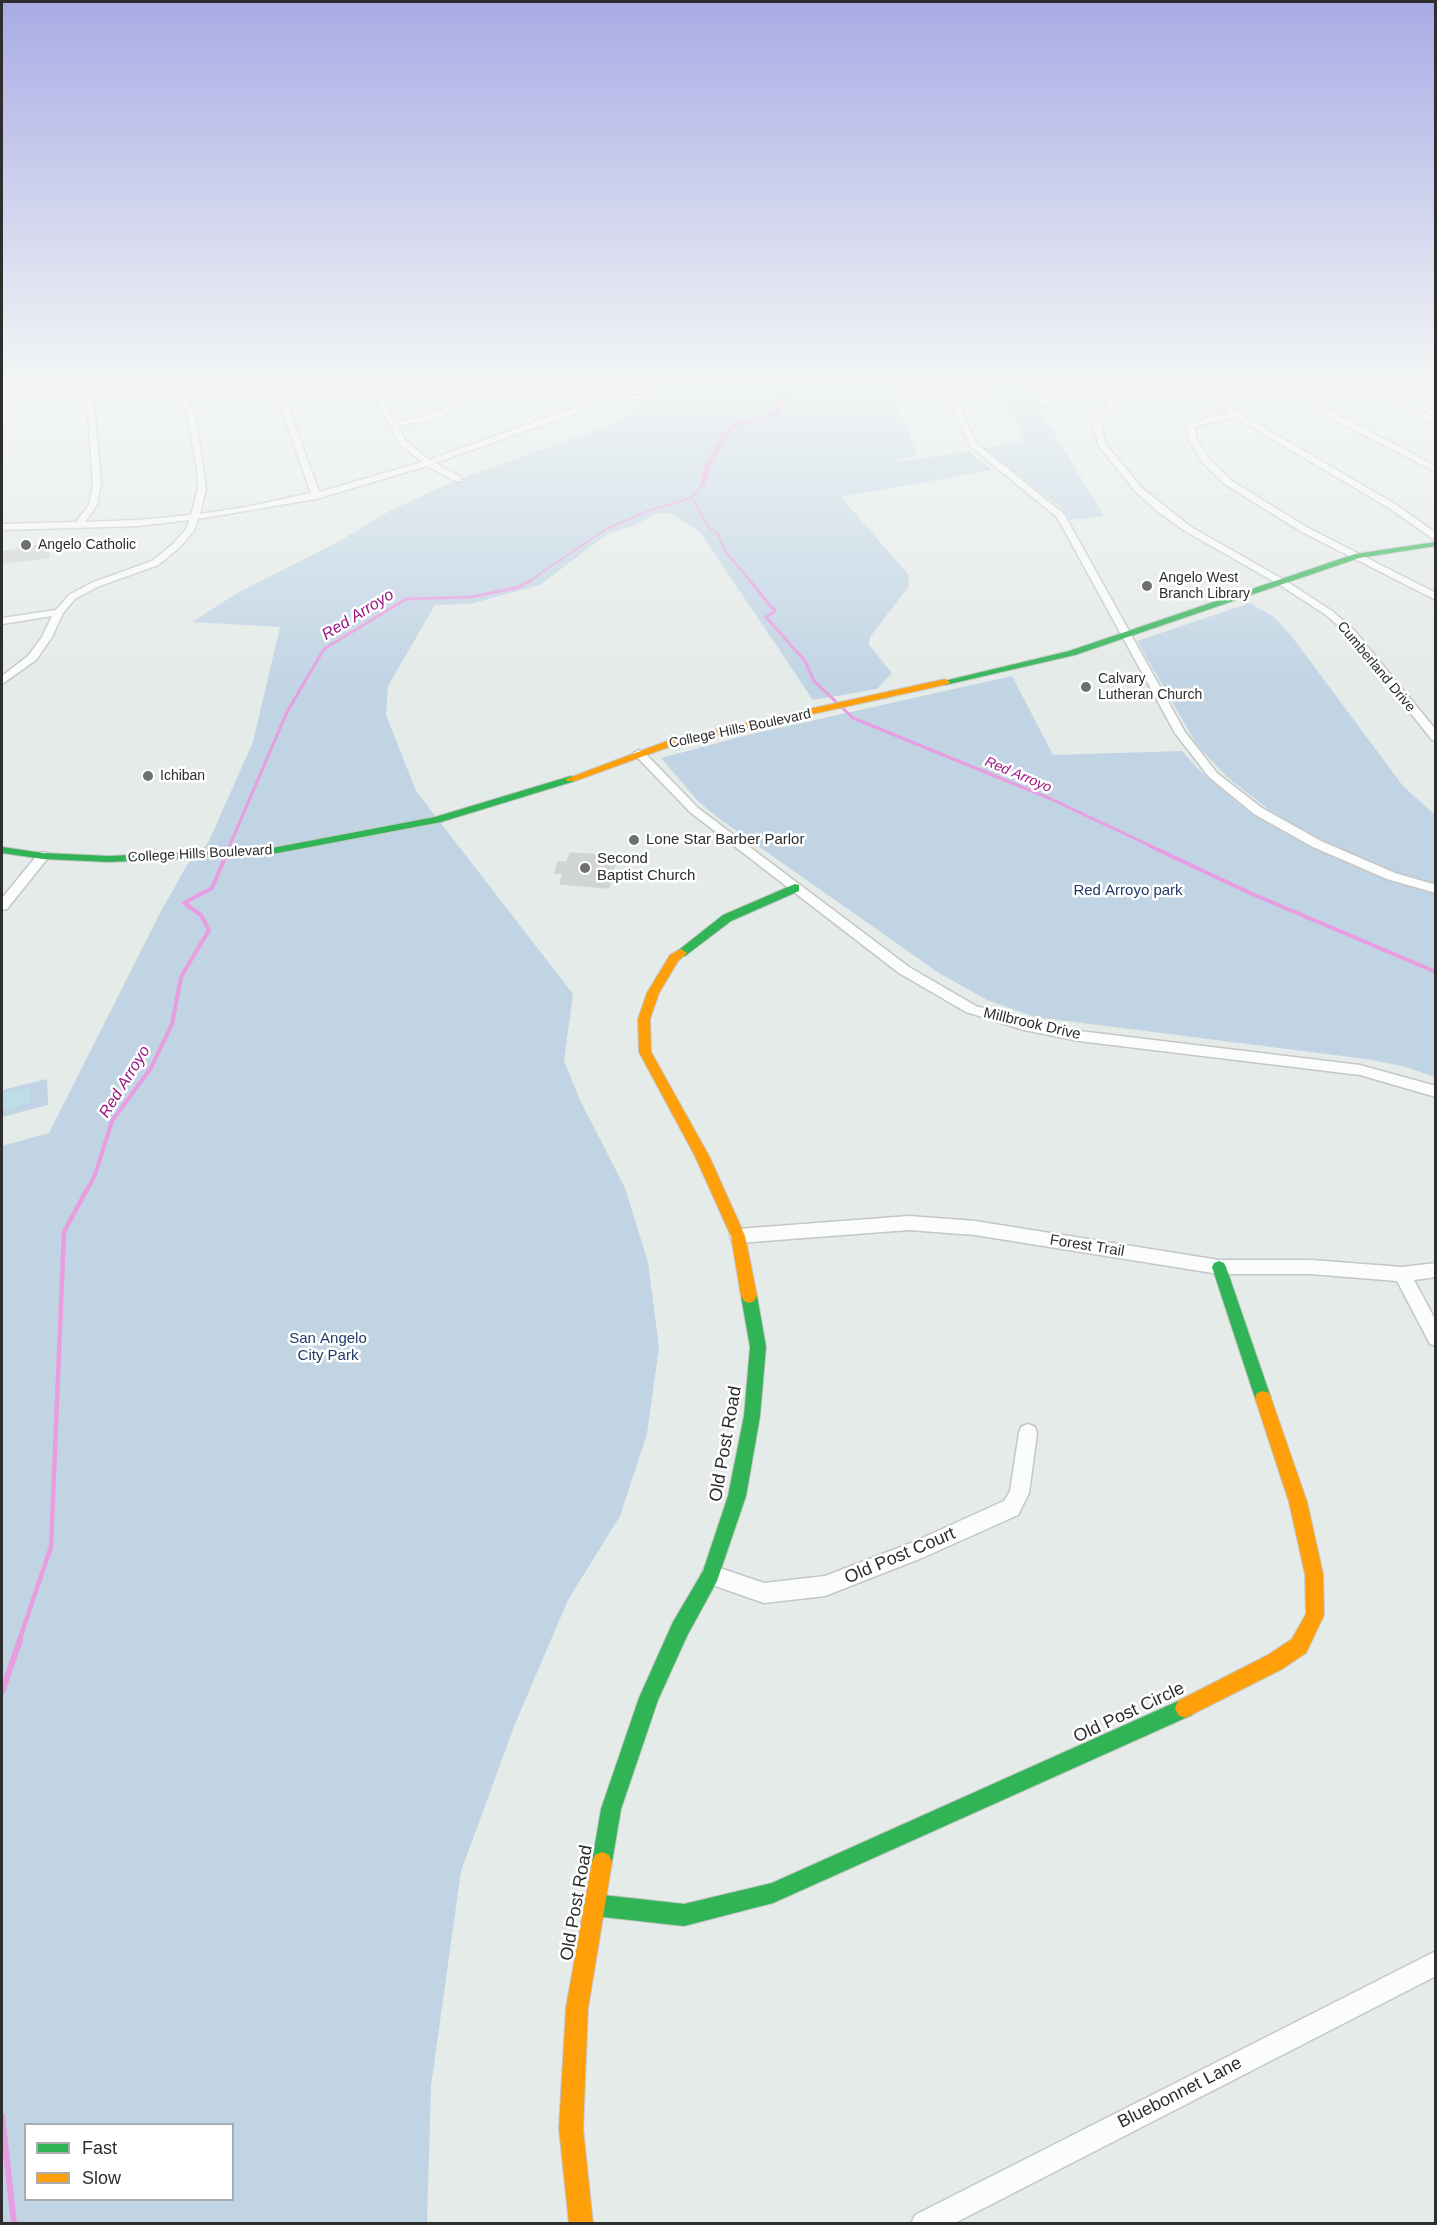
<!DOCTYPE html>
<html>
<head>
<meta charset="utf-8">
<style>
	body { margin:0 }
	#map { position:relative; width:1437px; height:2225px; overflow:hidden; background:#e5ebe8; font-family:Arial,sans-serif }
	canvas { display:block }
	.frame { position:absolute; inset:0; border:3px solid #2e2e2e; pointer-events:none }
	.legend { position:absolute; left:24px; top:2123px; width:210px; height:78px; box-sizing:border-box; background:#fff; border:2px solid #ababab; margin:0; padding:8px 10px; list-style:none; font-size:18px; color:#2e2e2e }
	.legend li { display:flex; align-items:center; gap:12px; height:30px }
	.legend b { width:30px; border:2px solid #ababab }
</style>
</head>
<body>
<div id="map">
<canvas width="1437" height="2225"></canvas>
<div class="frame"></div>
<ul class="legend">
<li><b style="height:8px;background:#30b455"></b>Fast</li>
<li><b style="height:8px;background:#ff9f0a"></b>Slow</li>
</ul>
</div>
<script>
const ctx = document.querySelector('canvas').getContext('2d');
ctx.lineJoin = 'round';
function paint(path, color) { ctx.fillStyle = color; ctx.fill(path, 'evenodd'); }
const shape = rows => new Path2D(rows.map(r => 'M' + r).join(''));
function strokePath(path, color, width, dash) { ctx.strokeStyle = color; ctx.lineWidth = width; ctx.lineCap = dash ? 'butt' : 'round'; ctx.setLineDash(dash || []); ctx.stroke(path); }
function label(font, color, halo, rows, align = 'center') {
  ctx.font = font + ' Arial,sans-serif'; ctx.lineWidth = 5; ctx.setLineDash([]); ctx.textBaseline = 'middle'; ctx.strokeStyle = halo; ctx.fillStyle = color; for (const [text, x, y, turn = 0] of rows) {
    ctx.save(); ctx.translate(x, y); ctx.rotate((+turn || 0) * Math.PI / 180); ctx.textAlign = isNaN(turn) ? turn : align; if (halo) ctx.strokeText(text, 0, 0); ctx.fillText(text, 0, 0); ctx.restore();
  }
}
const green = shape([
	[665,378,884,378,918,455,896,460,898,462,968,451,992,470,841,497,908,574,909,586,870,637,869,645,892,673,877,689,813,700,700,532,670,513,655,514,634,526,609,533,540,585,470,604,435,605,388,686,386,715,416,791,573,994,564,1061,580,1100,625,1188,648,1262,659,1347,647,1434,620,1516,568,1600,515,1724,461,1871,431,2086,427,2223,2,2224,2,1146,49,1133,160,913,187,865,208,843,253,742,280,627,192,622,239,592,338,542,389,511,452,482,613,424,652,397],
	[26,2124,232,2124,232,2200,26,2200],
	[991,378,1026,378,1019,382,1034,401,1061,409,1040,410,1104,516,1070,520,1060,507,983,448,1026,441],
	[1250,603,1274,617,1290,634,1403,786,1435,815,1435,884,1386,869,1328,845,1273,813,1227,777,1197,745,1137,641],
	[1012,676,1053,755,1182,751,1199,770,1240,805,1276,828,1314,848,1376,875,1435,894,1435,1077,1403,1066,1366,1059,1035,1017,987,1000,939,973,717,817,697,800,661,758,748,735],
	[47,1079,48,1105,2,1117,2,1090]
]);
const pitch = shape([
	[30,1087,31,1103,2,1110,2,1094]
]);
const water = shape([
	[797,378,805,378,791,386,785,405,776,416,748,423,732,430,711,464,705,485,701,489,702,471,722,433,734,424,770,414,780,402,785,385]
]);
const streamFar4 = shape([
	[692,498,708,527,717,533,726,552,751,582],
	[528,582,606,529,650,510,692,498,703,484]
]);
const streamFar3 = shape([
	[750,581,775,611,766,617,805,661,814,681,853,718,1051,799,1153,847],
	[229,847,287,712,324,649,406,599,472,597,519,587,530,581]
]);
const streamFar2 = shape([
	[1150,846,1250,893,1436,972],
	[86,1192,95,1175,112,1121,151,1068,172,1024,181,977,209,930,201,915,184,903,212,888,230,846]
]);
const streamFar1 = shape([
	[19,1641,51,1547,64,1232,86,1191]
]);
const stream = shape([
	[2,1692,20,1640],
	[2,2116,14,2224]
]);
const building = shape([
	[49,543,49,558,2,563,2,552,49,543],
	[570,853,617,856,609,888,560,884,563,874,555,873,558,862,567,862,570,853]
]);
const street = shape([
	[147,378,169,378,93,390,101,483,97,505,85,522,138,520,191,515,198,489,197,470,188,419,172,378,179,378,196,419,206,489,200,514,246,507,311,493,270,378,278,378,319,492,422,462,400,444,364,378,371,378,396,422,429,415,453,404,461,397,460,384,457,378,464,378,468,384,469,397,459,408,434,419,398,426,406,441,429,460,576,407,597,393,563,389,549,378,557,378,568,385,601,390,612,378,619,378,608,391,664,400,660,402,605,395,582,411,435,463,461,477,461,481,455,481,427,466,316,499,198,519,194,531,179,548,158,565,97,587,75,599,63,613,52,637,36,660,2,684,2,676,28,656,42,637,52,616,2,624,2,618,56,610,69,595,91,583,152,561,173,544,187,528,189,520,138,526,2,530,2,524,76,522,89,505,93,483,86,390,2,401,2,397,147,378],
	[939,378,946,378,977,444,1064,514,1185,732,1217,773,1262,808,1321,841,1395,873,1436,885,1436,893,1387,879,1313,847,1254,814,1209,777,1175,733,1057,517,971,447,939,378],
	[1186,378,1191,378,1239,413,1395,504,1436,533,1436,541,1389,508,1235,417,1210,422,1194,428,1198,442,1210,460,1232,481,1308,528,1436,593,1436,600,1302,532,1226,485,1204,464,1190,442,1186,427,1205,418,1230,414,1193,387,1139,395,1117,404,1105,416,1101,427,1107,446,1141,487,1191,527,1286,581,1332,611,1354,630,1436,730,1436,741,1432,740,1348,634,1326,615,1280,585,1185,531,1157,511,1135,491,1099,446,1093,427,1097,415,1109,403,1071,392,1075,390,1114,400,1138,391,1188,384,1184,380,1186,378],
	[1269,378,1277,378,1323,407,1436,466,1436,472,1317,411,1269,378],
	[1351,378,1360,378,1414,407,1436,404,1436,408,1421,411,1436,419,1436,424,1351,378],
	[639,750,643,751,698,808,909,967,976,1006,1024,1020,1079,1031,1360,1065,1436,1086,1436,1097,1360,1075,1079,1041,1024,1030,966,1012,899,973,690,812,635,755,633,753,639,750],
	[43,852,47,853,47,859,7,909,2,910,2,898,39,853,43,852],
	[909,1216,975,1221,1219,1260,1311,1260,1402,1267,1436,1263,1436,1277,1414,1280,1436,1321,1436,1346,1430,1344,1397,1281,1311,1274,1219,1274,975,1235,909,1230,738,1243,732,1241,730,1236,732,1231,738,1229,909,1216],
	[1028,1424,1035,1427,1037,1433,1029,1493,1018,1515,922,1558,825,1596,764,1603,704,1582,701,1575,704,1568,711,1565,764,1583,825,1576,911,1543,1004,1501,1010,1491,1019,1433,1021,1427,1028,1424],
	[1436,1951,1436,1976,953,2224,911,2224,915,2215,1436,1951]
]);
const fast = shape([
	[1436,542,1436,546,1359,558,1075,655,945,685,940,682,1069,651,1355,554,1436,542],
	[571,776,576,779,575,781,441,822,267,855,109,862,43,859,2,853,2,847,43,853,109,856,267,849,435,817,571,776],
	[795,884,799,885,799,891,731,921,685,956,677,956,675,953,723,915,795,884],
	[1219,1261,1224,1263,1226,1267,1271,1398,1269,1403,1263,1405,1257,1403,1255,1398,1212,1267,1214,1263,1219,1261],
	[749,1289,754,1291,757,1296,766,1347,760,1416,746,1496,717,1581,687,1636,658,1700,621,1809,612,1862,609,1869,602,1872,595,1869,592,1862,601,1809,639,1698,673,1622,703,1571,728,1496,744,1416,750,1347,741,1296,744,1291,749,1289],
	[1185,1698,1192,1701,1195,1708,1192,1715,773,1903,684,1926,594,1916,587,1912,583,1905,587,1898,594,1894,684,1904,772,1883,1185,1698]
]);
const slow = shape([
	[945,679,950,682,948,684,677,744,575,781,567,781,566,779,670,740,945,679],
	[681,949,687,953,678,961,659,993,650,1019,651,1052,709,1156,745,1236,757,1296,754,1301,749,1303,744,1301,741,1296,731,1236,695,1156,639,1052,638,1019,647,993,670,955,681,949],
	[1263,1391,1269,1393,1271,1398,1307,1502,1323,1574,1324,1615,1306,1653,1282,1669,1185,1718,1178,1715,1175,1708,1178,1701,1268,1655,1292,1639,1306,1614,1305,1574,1289,1502,1255,1398,1257,1393,1263,1391],
	[602,1852,609,1855,612,1862,588,2008,583,2128,593,2224,569,2224,559,2128,566,2008,592,1862,595,1855,602,1852]
]);
const markers = [
	[26,545,6,"#6e706f"],
	[1147,586,6,"#6e706f"],
	[1086,687,6,"#6e706f"],
	[148,776,6,"#6e706f"],
	[634,840,6,"#6e706f"],
	[585,868,6,"#6e706f"]
];
const farPoinames = [
	["Angelo Catholic",38,545],
	["Angelo West",1159,578],
	["Branch Library",1159,594],
	["Calvary",1098,679],
	["Lutheran Church",1098,695],
	["Ichiban",160,776]
];
const farStreetnames = [
	["Cumberland Drive",1376,667,50],
	["College Hills Boulevard",740,729,-12],
	["College Hills Boulevard",200,854,-3]
];
const farWaternames = [
	["Red Arroyo",1018,775,23]
];
const poiNames = [
	["Lone Star Barber Parlor",646,840],
	["Second",597,859],
	["Baptist Church",597,876]
];
const parkNames = [
	["Red Arroyo park",1128,891],
	["San Angelo",328,1339],
	["City Park",328,1356]
];
const streetNames = [
	["Millbrook Drive",1032,1024,13],
	["Forest Trail",1087,1246,9]
];
const waterNames = [
	["Red Arroyo",358,615,-32],
	["Red Arroyo",125,1082,-58]
];
const nearStreetnames = [
	["Old Post Road",726,1444,-80],
	["Old Post Court",900,1556,-23],
	["Old Post Circle",1129,1713,-25],
	["Old Post Road",577,1903,-80],
	["Bluebonnet Lane",1180,2093,-27]
];
paint(green, '#c0d4e4');
paint(pitch, '#bedee7');
paint(water, '#e89de0');
strokePath(streamFar4, '#e89de0', 2);
strokePath(streamFar3, '#e89de0', 3);
strokePath(streamFar2, '#e89de0', 4);
strokePath(streamFar1, '#e89de0', 4.5);
strokePath(stream, '#e89de0', 6);
paint(building, '#d0d4d2');
strokePath(building, '#d1d6d3', 1.5);
strokePath(street, '#c5c6c5', 3);
strokePath(fast, '#c5c6c5', 2);
strokePath(slow, '#c5c6c5', 2);
paint(street, '#fbfcfc');
paint(fast, '#30b455');
paint(slow, '#ff9f0a');
const sky = ctx.createLinearGradient(0, 0, 0, 690);
sky.addColorStop(0, '#a8abe5');
sky.addColorStop(0.55, '#f3f6f5');
sky.addColorStop(1, '#f3f6f500');
ctx.fillStyle = sky;
ctx.fillRect(0, 0, 1437, 690);
for (const [x, y, r, color] of markers) { const dot = new Path2D(); dot.arc(x, y, r, 0, 2 * Math.PI); ctx.fillStyle = color; ctx.fill(dot); strokePath(dot, '#fff', 2); }
label('14px', '#2e2e2e', '#fff', farPoinames, 'left');
label('14px', '#2e2e2e', '#fff', farStreetnames);
label('italic 14px', '#9a1582', '#fff', farWaternames);
label('15px', '#2e2e2e', '#fff', poiNames, 'left');
label('15px', '#203b69', '#fff', parkNames);
label('15px', '#2e2e2e', '#fff', streetNames);
label('italic 16px', '#9a1582', '#fff', waterNames);
label('18px', '#2e2e2e', '#fff', nearStreetnames);
</script>
</body>
</html>
